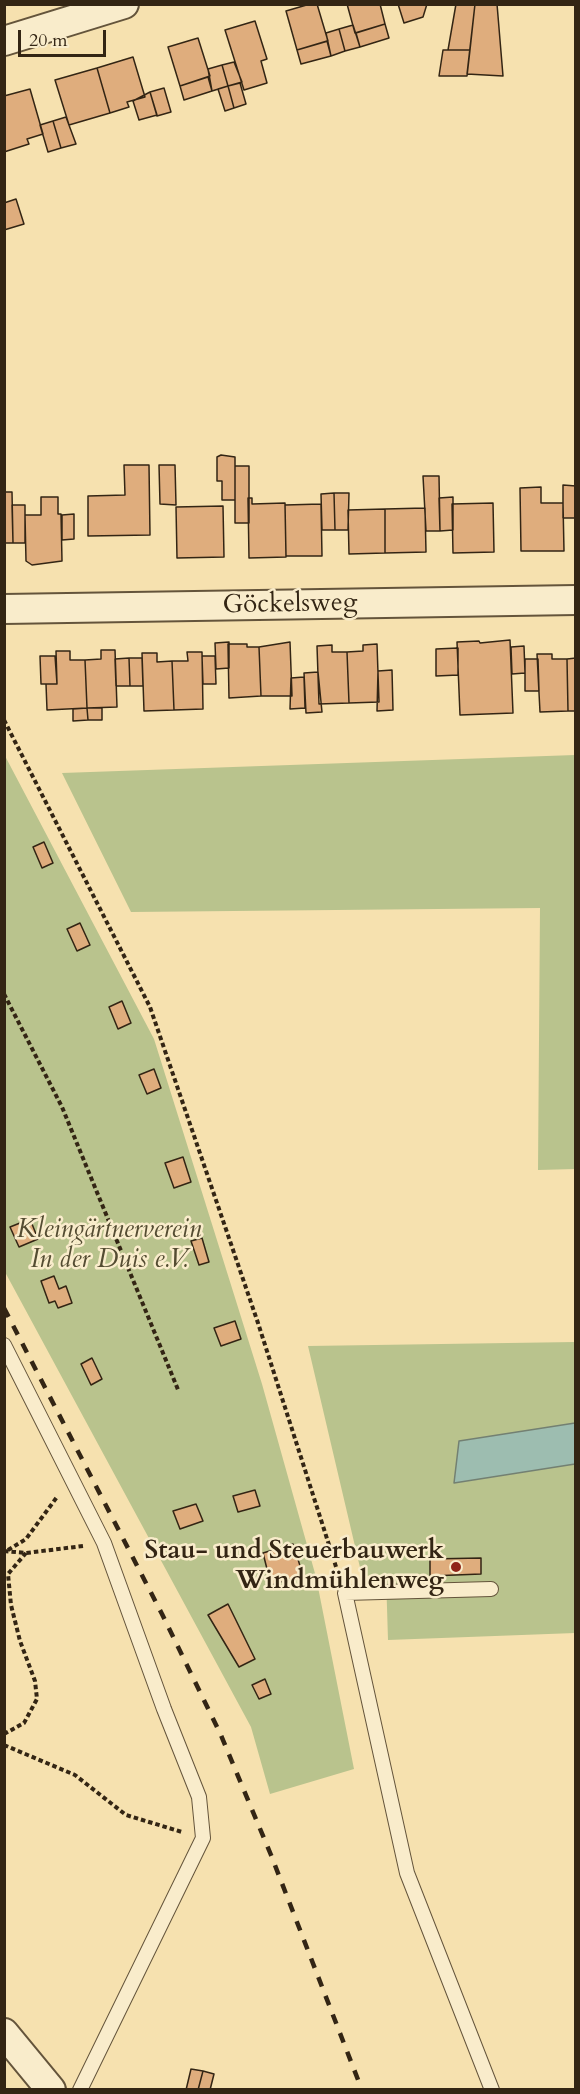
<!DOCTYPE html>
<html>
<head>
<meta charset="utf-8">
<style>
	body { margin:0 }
	#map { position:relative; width:580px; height:2094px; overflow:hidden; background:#f6e1af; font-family:Cardo,serif }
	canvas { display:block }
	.frame { position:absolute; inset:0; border:6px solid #332514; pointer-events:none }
	.scale { position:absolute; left:18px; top:30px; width:88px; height:27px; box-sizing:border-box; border:3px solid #332514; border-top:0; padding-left:8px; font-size:18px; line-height:21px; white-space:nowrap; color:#332514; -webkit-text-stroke:4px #f9eccb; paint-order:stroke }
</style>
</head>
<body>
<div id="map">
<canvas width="580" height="2094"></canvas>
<div class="frame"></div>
<div class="scale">20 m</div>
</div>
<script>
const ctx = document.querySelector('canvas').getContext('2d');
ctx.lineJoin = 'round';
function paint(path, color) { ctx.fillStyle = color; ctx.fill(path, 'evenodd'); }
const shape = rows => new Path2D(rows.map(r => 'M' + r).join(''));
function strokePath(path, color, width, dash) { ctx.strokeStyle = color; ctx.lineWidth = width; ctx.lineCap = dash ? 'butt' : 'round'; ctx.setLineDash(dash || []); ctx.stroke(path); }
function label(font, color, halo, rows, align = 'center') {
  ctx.font = font + ' Cardo,serif'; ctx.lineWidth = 5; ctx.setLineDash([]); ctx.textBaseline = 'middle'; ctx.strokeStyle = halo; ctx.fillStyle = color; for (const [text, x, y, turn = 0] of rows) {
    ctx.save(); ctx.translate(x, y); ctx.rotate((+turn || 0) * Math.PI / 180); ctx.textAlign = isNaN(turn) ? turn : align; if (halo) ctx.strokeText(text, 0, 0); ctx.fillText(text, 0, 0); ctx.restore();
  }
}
const green = shape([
	[4,754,154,1039,262,1384,316,1577,354,1769,270,1794,251,1727,5,1272],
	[575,755,575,1169,538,1170,540,908,131,912,62,773],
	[575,1342,575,1423,459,1441,455,1483,575,1464,575,1633,388,1640,386,1575,362,1576,308,1346]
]);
const water = shape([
	[575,1423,575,1464,454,1483,459,1441,575,1423]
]);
const building = shape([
	[310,4,317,4,328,41,297,50,286,11,310,4],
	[347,4,380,4,385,24,355,33,347,4],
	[398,4,427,4,423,17,404,23,398,4],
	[456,4,475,4,470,50,448,50,456,4],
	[475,4,497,4,503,76,467,74,475,4],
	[255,21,267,59,261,61,267,83,244,90,225,30,255,21],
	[385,24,389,38,360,47,356,33,385,24],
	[353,25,360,47,345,51,339,29,353,25],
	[339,29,345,51,331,56,326,33,339,29],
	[198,38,210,76,180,86,168,47,198,38],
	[327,41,331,56,301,64,297,50,327,41],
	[443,50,470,50,467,76,439,76,443,50],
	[133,57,145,97,127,102,129,107,110,113,97,68,133,57],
	[234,62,242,82,228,86,222,65,234,62],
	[222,65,228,86,212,91,208,69,222,65],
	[97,68,110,113,69,125,55,80,97,68],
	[208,77,212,91,184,100,180,86,208,77],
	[240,83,246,104,234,108,228,86,240,83],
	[228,86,234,108,225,111,218,89,228,86],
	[164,88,171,112,157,116,150,92,164,88],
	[30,89,43,134,27,139,29,144,4,152,4,96,30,89],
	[150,92,157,115,139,120,133,101,150,92],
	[66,117,76,144,61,148,53,121,66,117],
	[53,121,61,148,48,152,40,125,53,121],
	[16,199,24,224,4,230,4,203,16,199],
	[221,455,235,457,235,500,222,500,222,481,217,481,217,457,221,455],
	[124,465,149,465,150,535,88,536,88,496,125,495,124,465],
	[159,465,175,465,176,505,160,504,159,465],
	[235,466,249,466,249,523,235,523,235,466],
	[423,476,439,476,440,531,426,531,423,476],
	[563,485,576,486,576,518,563,518,563,485],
	[541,487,541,503,563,503,564,551,521,551,520,488,541,487],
	[4,492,12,492,13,543,4,543,4,492],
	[334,493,335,530,322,530,321,494,334,493],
	[334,493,349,493,348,530,335,530,334,493],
	[41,497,58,497,58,514,61,514,62,561,32,565,26,561,25,515,41,515,41,497],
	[453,497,453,530,440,531,439,498,453,497],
	[248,498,252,498,252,504,285,503,286,557,249,558,248,498],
	[493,503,494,552,453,553,452,504,493,503],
	[321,504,322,556,286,556,285,505,321,504],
	[12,505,25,505,25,543,13,543,12,505],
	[223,506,224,557,177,558,176,507,223,506],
	[425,508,426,552,385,553,385,509,425,508],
	[385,509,385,553,349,554,348,510,385,509],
	[74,514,74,539,62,540,62,515,74,514],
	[510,640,513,713,460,715,457,642,479,641,480,643,510,640],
	[229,642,229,668,216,669,215,643,229,642],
	[290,642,292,696,261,696,259,647,290,642],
	[228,644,247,644,247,647,259,647,261,696,229,698,228,644],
	[377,644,379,702,349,703,347,652,363,651,363,645,377,644],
	[332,645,332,652,347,652,349,703,319,704,317,646,332,645],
	[524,646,525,673,512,674,511,647,524,646],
	[458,648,458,675,436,676,436,649,458,648],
	[101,650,115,650,117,707,87,708,85,660,101,659,101,650],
	[56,651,70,651,70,660,85,660,87,708,47,710,46,684,57,684,56,651],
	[187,652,202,652,203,709,174,710,172,661,188,661,187,652],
	[142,653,157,653,157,662,172,661,174,710,144,711,142,653],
	[537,654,552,654,552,659,567,659,568,711,540,712,537,654],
	[40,656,55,656,57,684,41,684,40,656],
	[202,656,215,656,216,684,203,684,202,656],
	[129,658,142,658,143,686,130,686,129,658],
	[129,658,130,686,116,686,115,659,129,658],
	[576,658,576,711,568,711,567,659,576,658],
	[525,659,538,659,539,691,525,691,525,659],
	[392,670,393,710,377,711,378,671,392,670],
	[318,672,322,712,306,713,304,673,318,672],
	[304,677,305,708,290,709,291,678,304,677],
	[87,708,102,708,102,720,88,720,87,708],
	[87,708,88,720,73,721,73,709,87,708],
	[44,842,53,863,42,868,33,847,44,842],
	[80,923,90,945,77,951,67,929,80,923],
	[122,1001,131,1023,118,1029,109,1007,122,1001],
	[154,1069,161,1088,147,1094,139,1075,154,1069],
	[183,1157,191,1182,174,1188,165,1163,183,1157],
	[30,1219,38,1239,19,1247,10,1227,30,1219],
	[202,1238,209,1262,199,1265,191,1241,202,1238],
	[54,1276,59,1289,66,1286,72,1303,58,1308,55,1301,49,1303,41,1281,54,1276],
	[235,1321,241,1339,221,1346,214,1328,235,1321],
	[92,1358,102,1379,91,1385,81,1364,92,1358],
	[255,1490,260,1506,238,1512,233,1496,255,1490],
	[196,1504,203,1521,180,1529,173,1511,196,1504],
	[293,1544,303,1575,271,1585,263,1553,293,1544],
	[481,1558,481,1574,430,1576,430,1559,481,1558],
	[228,1604,255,1659,239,1667,208,1615,228,1604],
	[265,1679,271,1694,259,1699,252,1685,265,1679],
	[191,2069,203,2071,198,2090,186,2090,191,2069],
	[203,2071,214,2074,210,2090,198,2090,203,2071]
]);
const path = shape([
	[4,720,150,1007,258,1323,338,1573],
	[4,994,62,1107,179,1392],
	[8,1550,26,1539,57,1497],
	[4,1551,26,1553,83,1546],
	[4,1734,24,1723,37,1699,35,1681,20,1641,11,1605,8,1574,26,1553],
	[4,1745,75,1775,126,1815,182,1832]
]);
const lane = shape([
	[4,1345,104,1543,164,1709,199,1797,203,1838,80,2090],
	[491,1589,345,1593,407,1873,492,2090]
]);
const street = shape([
	[4,41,124,4],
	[4,609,576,600],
	[4,2033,51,2090]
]);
const rail = shape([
	[4,1308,162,1614,220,1733,271,1855,362,2090]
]);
const markers = [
	[456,1567,6,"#8f2418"]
];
const streetNames = [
	["Göckelsweg",290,605,-1]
];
const parkNames = [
	["Kleingärtnerverein",109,1231],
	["In der Duis e.V.",109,1261]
];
const poiNames = [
	["Stau- und Steuerbauwerk",444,1552],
	["Windmühlenweg",444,1582]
];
paint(green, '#b9c38d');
paint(water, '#9dbdb0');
strokePath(water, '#738072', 1.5);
paint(building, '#dfad7d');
strokePath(building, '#332514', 1.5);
strokePath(lane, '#64543b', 16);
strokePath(street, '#64543b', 32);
strokePath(path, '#332514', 4, [4.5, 3]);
strokePath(lane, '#f9eccb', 14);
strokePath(street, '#f9eccb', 28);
strokePath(rail, '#332514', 4.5, [10, 10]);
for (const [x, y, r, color] of markers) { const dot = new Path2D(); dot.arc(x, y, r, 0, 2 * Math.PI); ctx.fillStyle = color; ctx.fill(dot); strokePath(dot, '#f9eccb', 2); }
label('26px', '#332514', '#f9eccb', streetNames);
label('italic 26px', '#544c32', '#f9eccb', parkNames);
label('bold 26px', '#332514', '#f9eccb', poiNames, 'right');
</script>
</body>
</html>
